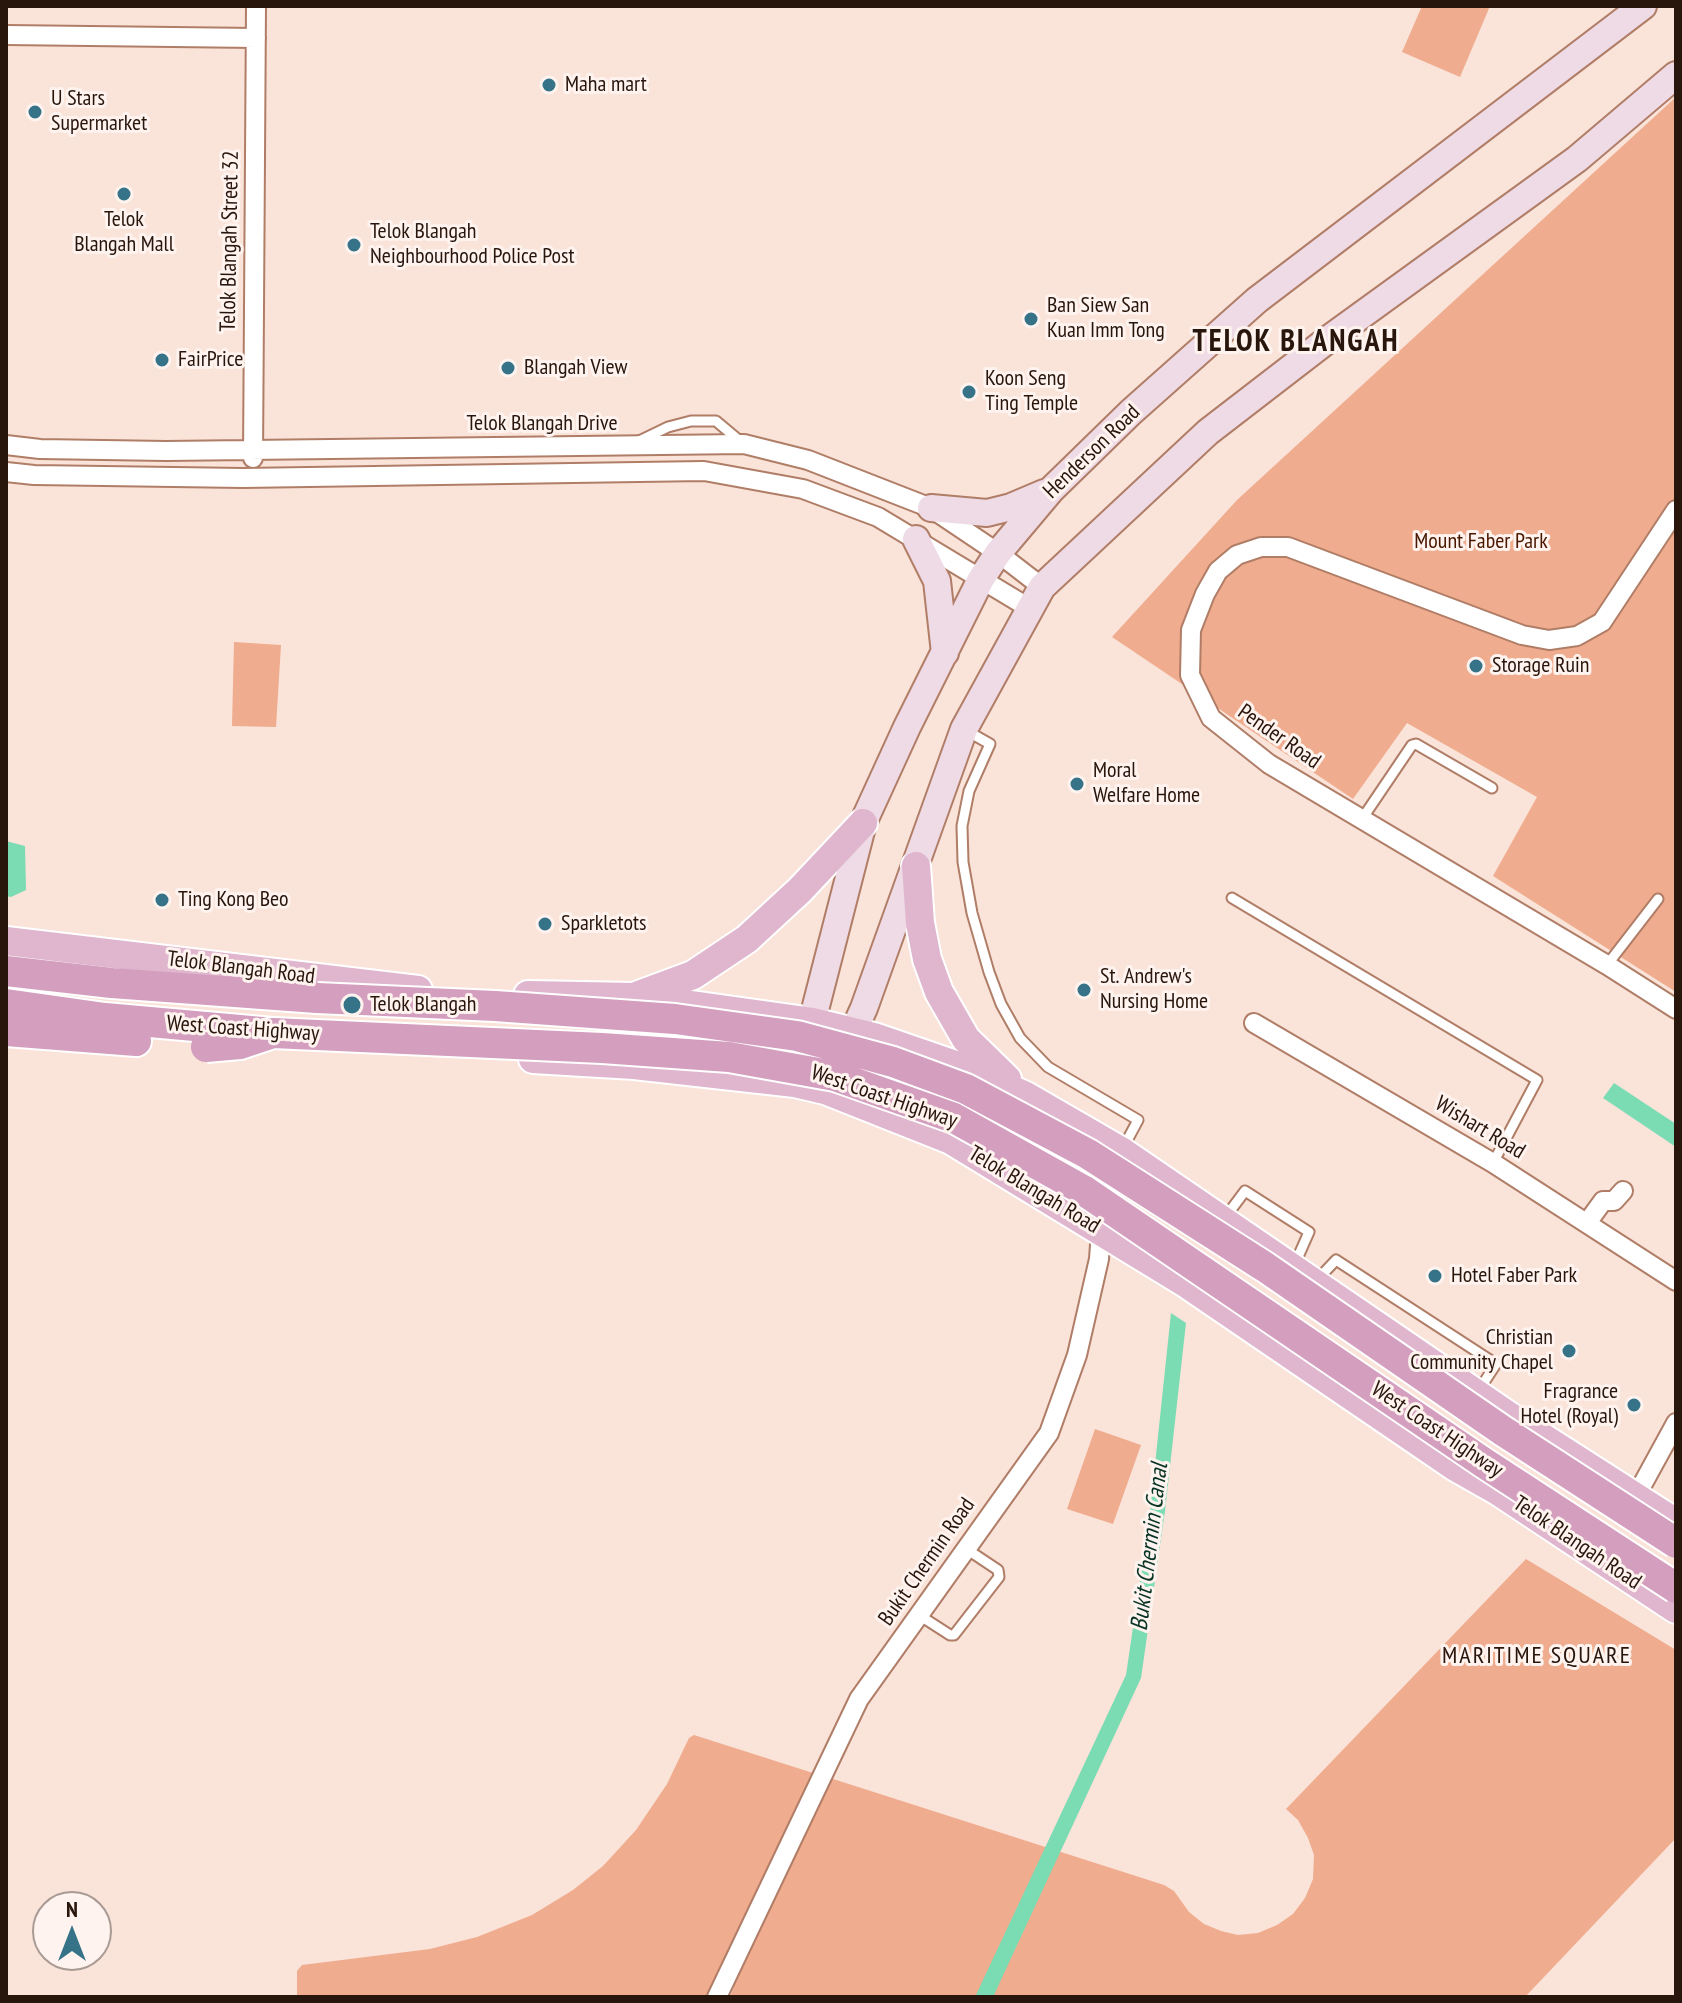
<!DOCTYPE html>
<html>
<head>
<meta charset="utf-8">
<style>
	body { margin:0 }
	#map { position:relative; width:1682px; height:2003px; overflow:hidden; background:#fae3d9; font-family:"PT Sans Narrow",sans-serif }
	canvas { display:block }
	.frame { position:absolute; inset:0; border:8px solid #28150c; pointer-events:none }
	.north { position:absolute; left:32px; top:1891px; width:80px; height:80px; box-sizing:border-box; background:#fef3ee; border:2px solid #a89a94; border-radius:50%; rotate:0deg; font-size:22px; font-weight:700; line-height:32px; text-align:center; color:#28150c }
	.north::after { content:''; display:block; margin:auto; width:28px; height:36px; background:#367389; clip-path:polygon(50% 0,100% 100%,50% 72%,0 100%) }
</style>
</head>
<body>
<div id="map">
<canvas width="1682" height="2003"></canvas>
<div class="frame"></div>
<div class="north">N</div>
</div>
<script>
const ctx = document.querySelector('canvas').getContext('2d');
ctx.lineJoin = 'round';
function paint(path, color) { ctx.fillStyle = color; ctx.fill(path, 'evenodd'); }
const shape = rows => new Path2D(rows.map(r => 'M' + r).join(''));
function strokePath(path, color, width, dash) { ctx.strokeStyle = color; ctx.lineWidth = width; ctx.lineCap = dash ? 'butt' : 'round'; ctx.setLineDash(dash || []); ctx.stroke(path); }
function label(font, color, halo, rows, align = 'center') {
  ctx.font = font + ' "PT Sans Narrow",sans-serif'; ctx.lineWidth = 6; ctx.setLineDash([]); ctx.textBaseline = 'middle'; ctx.strokeStyle = halo; ctx.fillStyle = color; for (const [text, x, y, turn = 0] of rows) {
    ctx.save(); ctx.translate(x, y); ctx.rotate((+turn || 0) * Math.PI / 180); ctx.textAlign = isNaN(turn) ? turn : align; if (halo) ctx.strokeText(text, 0, 0); ctx.fillText(text, 0, 0); ctx.restore();
  }
}
const green = shape([
	[1422,6,1490,6,1460,77,1402,52],
	[1676,97,1676,992,1493,876,1537,797,1407,723,1353,799,1112,637,1237,500],
	[234,642,281,645,276,727,232,726],
	[1095,1429,1141,1445,1113,1524,1067,1509],
	[1526,1559,1676,1650,1676,1838,1525,1997,730,1997,734,1987,733,1978,827,1777,1164,1885,1174,1891,1189,1912,1204,1924,1221,1931,1238,1935,1258,1933,1277,1925,1293,1914,1305,1898,1313,1879,1314,1855,1308,1838,1298,1820,1286,1809],
	[694,1735,813,1773,710,1997,297,1997,297,1971,302,1965,430,1949,477,1937,532,1915,573,1890,603,1866,636,1830,667,1784,689,1738]
]);
const water = shape([
	[6,841,25,846,26,890,11,897,6,896],
	[1614,1083,1676,1124,1676,1147,1603,1098],
	[1171,1313,1186,1323,1165,1511,1141,1678,993,1997,975,1997,1126,1675,1150,1512]
]);
const service = shape([
	[639,441,668,427,691,421,716,421,741,442],
	[967,731,990,744,969,791,962,826,963,862,972,913,989,972,1001,1004,1020,1038,1048,1067,1138,1120,1123,1148],
	[1362,819,1412,745,1416,744,1492,788],
	[1232,898,1537,1080,1493,1163],
	[1607,965,1658,899],
	[1224,1219,1245,1191,1309,1232,1294,1266],
	[1317,1280,1336,1260,1496,1364,1479,1390],
	[919,1615,950,1635,954,1635,999,1577,998,1570,965,1548]
]);
const minor = shape([
	[6,35,256,38],
	[6,445,40,449,166,451,744,444,808,460,931,508,998,553,1042,587],
	[253,458,256,6],
	[6,472,34,475,243,478,704,471,803,489,878,517,1029,608],
	[1676,510,1602,622,1577,636,1549,640,1522,635,1288,547,1261,547,1237,555,1218,571,1205,594,1191,630,1190,675,1211,718,1269,764,1607,965,1676,1009],
	[1254,1023,1493,1163,1676,1281],
	[1587,1223,1603,1201,1614,1201,1623,1191],
	[1635,1498,1676,1423],
	[717,1997,859,1699,1049,1433,1077,1355,1099,1259,1106,1158]
]);
const secondary = shape([
	[931,508,987,513,1011,507,1044,493],
	[916,539,937,581,945,653],
	[807,1041,863,823,907,727,981,579,998,553,1051,490,1131,412,1257,300,1643,6],
	[845,1050,864,1008,964,729,1042,587,1208,432,1330,338,1577,159,1676,75]
]);
const primary = shape([
	[916,866,920,923,927,959,939,992,966,1039,1007,1079],
	[6,941,418,990],
	[528,995,635,997,813,1022,874,1037,961,1067,1026,1096,1121,1151,1509,1416,1676,1523],
	[639,995,693,975,747,939,800,890,863,823],
	[533,1059,634,1065,795,1083,825,1090,951,1140,1184,1282,1454,1466,1498,1491,1676,1609]
]);
const trunk = shape([
	[6,971,112,983,317,998],
	[6,1004,105,1018,273,1033],
	[6,1031,136,1041]
]);
const trunkBridge = shape([
	[317,998,495,1006,675,1019,797,1036,893,1062,966,1089,1088,1154,1265,1267,1503,1431,1676,1543],
	[206,1047,240,1044,273,1033,602,1048,729,1057,835,1076,954,1118,1083,1190,1484,1463,1676,1588]
]);
const markers = [
	[549,85,8,"#367389"],
	[35,112,8,"#367389"],
	[124,194,8,"#367389"],
	[354,245,8,"#367389"],
	[1031,319,8,"#367389"],
	[162,360,8,"#367389"],
	[508,368,8,"#367389"],
	[969,392,8,"#367389"],
	[1476,666,8,"#367389"],
	[1077,784,8,"#367389"],
	[162,900,8,"#367389"],
	[545,924,8,"#367389"],
	[1084,990,8,"#367389"],
	[352,1005,10,"#367389"],
	[1435,1276,8,"#367389"],
	[1569,1351,8,"#367389"],
	[1634,1405,8,"#367389"]
];
const poiNames = [
	["Maha mart",565,85],
	["U Stars",51,99],
	["Supermarket",51,124],
	["Telok",124,220,"center"],
	["Blangah Mall",124,245,"center"],
	["Telok Blangah",370,232],
	["Neighbourhood Police Post",370,257],
	["Ban Siew San",1047,306],
	["Kuan Imm Tong",1047,331],
	["FairPrice",178,360],
	["Blangah View",524,368],
	["Koon Seng",985,379],
	["Ting Temple",985,404],
	["Storage Ruin",1492,666],
	["Moral",1093,771],
	["Welfare Home",1093,796],
	["Ting Kong Beo",178,900],
	["Sparkletots",561,924],
	["St. Andrew's",1100,977],
	["Nursing Home",1100,1002],
	["Telok Blangah",370,1005],
	["Hotel Faber Park",1451,1276],
	["Christian",1553,1338,"right"],
	["Community Chapel",1553,1363,"right"],
	["Fragrance",1618,1392,"right"],
	["Hotel (Royal)",1618,1417,"right"]
];
const streetNames = [
	["Telok Blangah Street 32",230,241,-89],
	["Telok Blangah Drive",542,424],
	["Henderson Road",1092,452,-44],
	["Pender Road",1279,737,35],
	["Telok Blangah Road",241,968,7],
	["West Coast Highway",243,1029,4],
	["West Coast Highway",884,1097,19],
	["Wishart Road",1480,1128,31],
	["Telok Blangah Road",1034,1190,31],
	["West Coast Highway",1437,1430,34],
	["Telok Blangah Road",1577,1543,34],
	["Bukit Chermin Road",927,1562,-55]
];
const parkNames = [
	["Mount Faber Park",1481,542]
];
const waterNames = [
	["Bukit Chermin Canal",1150,1547,-83]
];
const neighbourhoodNames = [
	["MARITIME SQUARE",1537,1656]
];
const districtNames = [
	["TELOK BLANGAH",1296,342]
];
paint(green, '#f0ac8e');
paint(water, '#7bdcb3');
strokePath(service, '#b07d67', 13);
strokePath(minor, '#b07d67', 22);
strokePath(secondary, '#b07d67', 30);
strokePath(primary, '#fff', 32);
strokePath(trunk, '#fff', 34);
strokePath(service, '#fff', 9);
strokePath(minor, '#fff', 18);
strokePath(secondary, '#efdbe6', 26);
strokePath(primary, '#dfb6ce', 28);
strokePath(trunk, '#d49ebe', 30);
strokePath(trunkBridge, '#fff', 34, []);
strokePath(trunkBridge, '#d49ebe', 30);
for (const [x, y, r, color] of markers) { const dot = new Path2D(); dot.arc(x, y, r, 0, 2 * Math.PI); ctx.fillStyle = color; ctx.fill(dot); strokePath(dot, '#fef3ee', 3); }
label('22px', '#28150c', '#fef3ee', poiNames, 'left');
label('22px', '#28150c', '#fef3ee', streetNames);
label('22px', '#491700', '#fef3ee', parkNames);
label('italic 24px', '#073424', '#fef3ee', waterNames);
ctx.letterSpacing = '2px';
label('24px', '#28150c', '#fef3ee', neighbourhoodNames);
ctx.letterSpacing = '0px';
ctx.letterSpacing = '2px';
label('bold 30px', '#28150c', '#fef3ee', districtNames);
ctx.letterSpacing = '0px';
</script>
</body>
</html>
